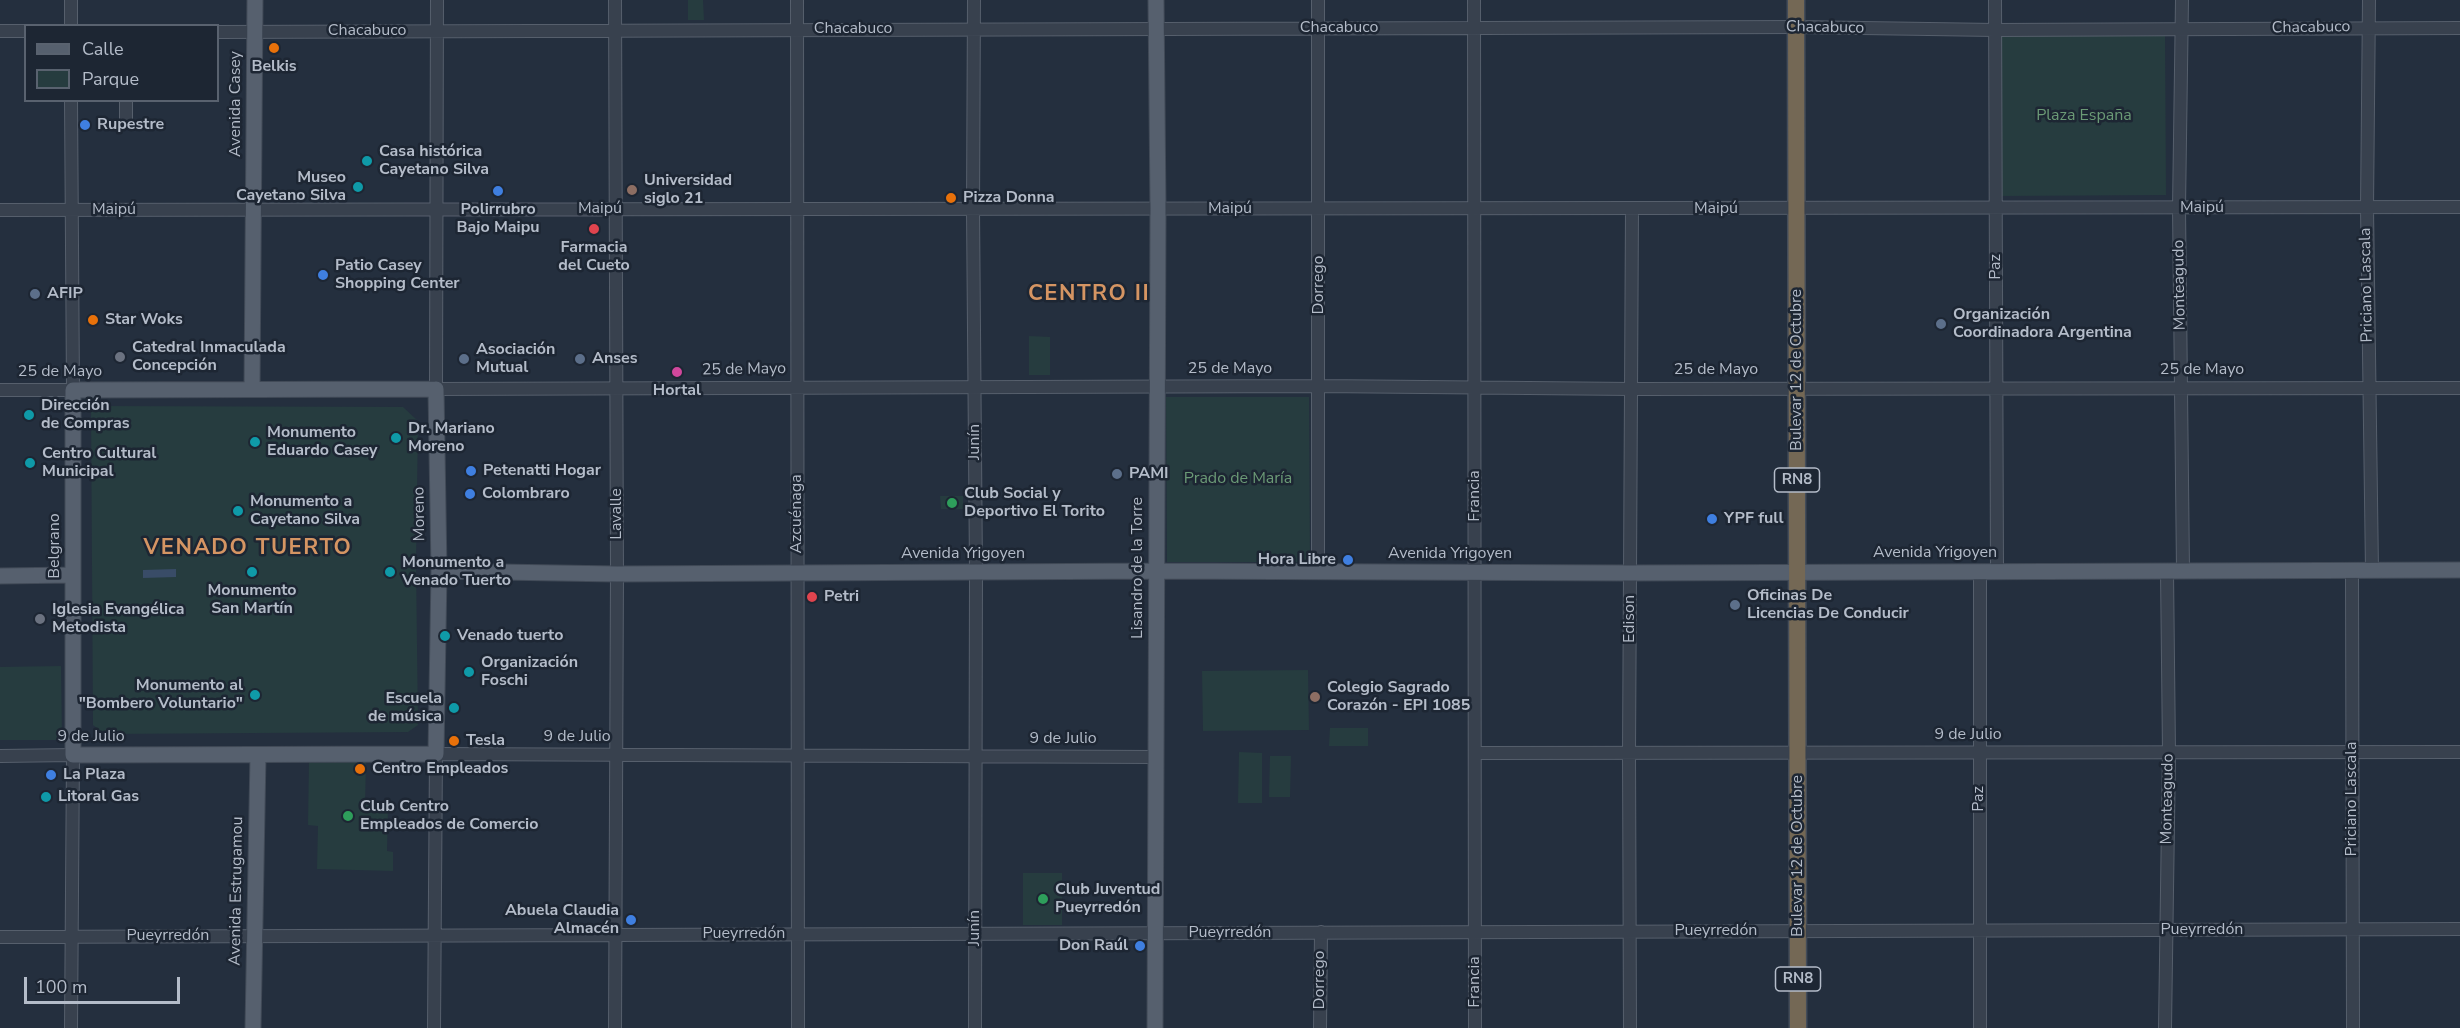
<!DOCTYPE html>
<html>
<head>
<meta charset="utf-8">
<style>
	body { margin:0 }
	#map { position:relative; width:2460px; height:1028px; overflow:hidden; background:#242f3e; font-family:"Nunito Sans",sans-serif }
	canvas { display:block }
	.legend { position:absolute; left:24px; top:24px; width:195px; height:78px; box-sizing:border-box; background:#1d2633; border:2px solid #59626f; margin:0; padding:8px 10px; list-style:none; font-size:18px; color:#b4bcc9 }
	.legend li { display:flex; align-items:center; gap:12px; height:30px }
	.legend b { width:30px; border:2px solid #59626f }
	.scale { position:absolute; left:24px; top:977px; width:156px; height:27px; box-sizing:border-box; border:3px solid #b4bcc9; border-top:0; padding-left:8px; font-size:18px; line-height:21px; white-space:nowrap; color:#b4bcc9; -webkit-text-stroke:4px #1d2633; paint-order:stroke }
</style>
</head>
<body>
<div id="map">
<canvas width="2460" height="1028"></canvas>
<ul class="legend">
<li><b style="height:8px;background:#56606e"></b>Calle</li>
<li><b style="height:16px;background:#263c3f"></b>Parque</li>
</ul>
<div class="scale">100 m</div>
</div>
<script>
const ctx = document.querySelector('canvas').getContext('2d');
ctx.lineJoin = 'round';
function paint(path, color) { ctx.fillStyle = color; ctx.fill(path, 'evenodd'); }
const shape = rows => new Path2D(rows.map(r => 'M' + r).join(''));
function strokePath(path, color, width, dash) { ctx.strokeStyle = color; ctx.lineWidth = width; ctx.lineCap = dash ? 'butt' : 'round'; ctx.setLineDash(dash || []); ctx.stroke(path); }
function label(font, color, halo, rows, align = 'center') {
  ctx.font = font + ' "Nunito Sans",sans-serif'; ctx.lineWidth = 5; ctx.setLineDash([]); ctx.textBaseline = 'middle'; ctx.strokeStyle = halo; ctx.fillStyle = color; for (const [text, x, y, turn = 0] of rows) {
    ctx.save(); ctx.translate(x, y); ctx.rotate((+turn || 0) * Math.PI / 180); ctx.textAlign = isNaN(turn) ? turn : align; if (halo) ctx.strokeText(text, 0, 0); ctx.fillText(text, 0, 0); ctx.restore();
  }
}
const green = shape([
	[688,0,703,0,704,20,688,20],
	[2002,36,2165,36,2166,195,2002,196],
	[1029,336,1050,337,1050,375,1029,375],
	[1166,397,1309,397,1310,562,1167,562],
	[91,406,403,407,418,421,416,564,418,725,408,732,104,734,93,725],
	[940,496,963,496,963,509,941,509],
	[61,666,62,740,0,740,0,667],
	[1308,670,1309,730,1203,731,1202,671],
	[1330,728,1368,728,1368,746,1329,746],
	[1239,752,1262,753,1262,803,1238,803],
	[1270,756,1291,756,1290,797,1269,797],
	[309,761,366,762,365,805,388,806,387,851,393,852,393,871,317,869,318,826,308,825],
	[1023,873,1062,873,1062,925,1023,925]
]);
const water = shape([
	[176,569,176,577,143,578,143,570]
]);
const minor = shape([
	[71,0,71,26],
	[437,0,436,389,1320,386,1632,389,2460,388],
	[615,0,617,574,615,1028],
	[797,0,798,1028],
	[974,0,973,209,976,572,975,1028],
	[1474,0,1475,1028],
	[1995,0,1997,571],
	[2182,0,2179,208,2183,571],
	[2369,0,2367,208,2372,571],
	[0,31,26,31],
	[218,32,1796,27,1995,30,2460,28],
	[126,100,126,118],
	[0,210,2460,207],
	[0,390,73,390,71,100],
	[1318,571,1318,0],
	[1980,571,1980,1028],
	[2352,571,2353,1028],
	[1475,753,2460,752],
	[0,756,73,755,71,1028],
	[0,937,2460,929],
	[434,1028,436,754,1155,757],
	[1320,1028,1321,932],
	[1630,1028,1629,753,1632,210],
	[2165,1028,2169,753,2167,571]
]);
const major = shape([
	[252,389,255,0],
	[436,389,439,571,436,754,73,755,73,390,436,389],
	[439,571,617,574,1156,571,1630,573,2460,570],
	[0,576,73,575],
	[253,1028,258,755],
	[1155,1028,1158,209,1156,0]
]);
const highway = shape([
	[1796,0,1798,1028]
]);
const markers = [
	[274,48,6,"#e8710a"],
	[85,125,6,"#3f7fe0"],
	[367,161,6,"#0f9aa8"],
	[358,187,6,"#0f9aa8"],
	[632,190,6,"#8d6e63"],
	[498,191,6,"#3f7fe0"],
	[951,198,6,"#e8710a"],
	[594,229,6,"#e0444e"],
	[323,275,6,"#3f7fe0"],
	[35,294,6,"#5c6f8a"],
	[93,320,6,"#e8710a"],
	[1941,324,6,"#5c6f8a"],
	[120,357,6,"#6b7280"],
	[464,359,6,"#5c6f8a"],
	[580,359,6,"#5c6f8a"],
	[677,372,6,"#d1479c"],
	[29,415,6,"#0f9aa8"],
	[396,438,6,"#0f9aa8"],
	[255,442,6,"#0f9aa8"],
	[30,463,6,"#0f9aa8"],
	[471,471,6,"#3f7fe0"],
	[1117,474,6,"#5c6f8a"],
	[470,494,6,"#3f7fe0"],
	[952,503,6,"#2e9e5b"],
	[238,511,6,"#0f9aa8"],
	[1712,519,6,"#3f7fe0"],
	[1348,560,6,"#3f7fe0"],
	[252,572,6,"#0f9aa8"],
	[390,572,6,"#0f9aa8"],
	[812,597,6,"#e0444e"],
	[1735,605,6,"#5c6f8a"],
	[40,619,6,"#6b7280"],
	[445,636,6,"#0f9aa8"],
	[469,672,6,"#0f9aa8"],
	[255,695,6,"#0f9aa8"],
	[1315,697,6,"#8d6e63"],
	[454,708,6,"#0f9aa8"],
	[454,741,6,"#e8710a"],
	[360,769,6,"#e8710a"],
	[51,775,6,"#3f7fe0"],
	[46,797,6,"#0f9aa8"],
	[348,816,6,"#2e9e5b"],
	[1043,899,6,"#2e9e5b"],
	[631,920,6,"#3f7fe0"],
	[1140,946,6,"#3f7fe0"]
];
const shields = [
	[1797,480,45],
	[1798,979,45]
];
const shieldNames = [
	["RN8",1797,480],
	["RN8",1798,979]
];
const streetNames = [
	["Chacabuco",1339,28],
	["Chacabuco",1825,28,1],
	["Chacabuco",2311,28,-1],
	["Chacabuco",853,29],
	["Chacabuco",367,31],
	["Avenida Casey",236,104,-90],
	["Maipú",2202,208],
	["Maipú",600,209],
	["Maipú",1230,209],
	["Maipú",1716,209],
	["Maipú",114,210],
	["Paz",1996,267,-90],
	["Dorrego",1319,285,-90],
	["Monteagudo",2180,285,-91],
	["Priciano Lascala",2367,285,-91],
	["25 de Mayo",1230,369],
	["25 de Mayo",744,370,-1],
	["25 de Mayo",1716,370],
	["Bulevar 12 de Octubre",1797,370,-90],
	["25 de Mayo",2202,370],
	["25 de Mayo",60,372],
	["Junín",975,442,-90],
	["Francia",1475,496,-90],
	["Moreno",420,514,-91],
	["Lavalle",617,514,-90],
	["Azcuénaga",797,514,-90],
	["Belgrano",55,546,-90],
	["Avenida Yrigoyen",1935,553],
	["Avenida Yrigoyen",963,554],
	["Avenida Yrigoyen",1450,554],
	["Lisandro de la Torre",1138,568,-90],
	["Edison",1630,619,-90],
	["9 de Julio",1968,735],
	["9 de Julio",91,737],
	["9 de Julio",577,737],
	["9 de Julio",1063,739],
	["Paz",1979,799,-90],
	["Monteagudo",2168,799,-89],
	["Priciano Lascala",2352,799,-90],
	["Bulevar 12 de Octubre",1798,856,-90],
	["Avenida Estrugamou",237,891,-89],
	["Junín",975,928,-90],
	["Pueyrredón",2202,930],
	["Pueyrredón",1716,931],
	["Pueyrredón",1230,933],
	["Pueyrredón",744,934],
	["Pueyrredón",168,936],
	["Dorrego",1320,980,-90],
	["Francia",1475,982,-90]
];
const poiNames = [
	["Belkis",274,67,"center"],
	["Rupestre",97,125],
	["Casa histórica",379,152],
	["Cayetano Silva",379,170],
	["Museo",346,178,"right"],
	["Cayetano Silva",346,196,"right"],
	["Universidad",644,181],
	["siglo 21",644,199],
	["Pizza Donna",963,198],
	["Polirrubro",498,210,"center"],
	["Bajo Maipu",498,228,"center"],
	["Farmacia",594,248,"center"],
	["del Cueto",594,266,"center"],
	["Patio Casey",335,266],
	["Shopping Center",335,284],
	["AFIP",47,294],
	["Organización",1953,315],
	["Coordinadora Argentina",1953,333],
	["Star Woks",105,320],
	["Catedral Inmaculada",132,348],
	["Concepción",132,366],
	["Asociación",476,350],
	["Mutual",476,368],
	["Anses",592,359],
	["Hortal",677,391,"center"],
	["Dirección",41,406],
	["de Compras",41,424],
	["Dr. Mariano",408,429],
	["Moreno",408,447],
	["Monumento",267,433],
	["Eduardo Casey",267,451],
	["Centro Cultural",42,454],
	["Municipal",42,472],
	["Petenatti Hogar",483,471],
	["PAMI",1129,474],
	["Colombraro",482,494],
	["Club Social y",964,494],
	["Deportivo El Torito",964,512],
	["Monumento a",250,502],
	["Cayetano Silva",250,520],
	["YPF full",1724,519],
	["Hora Libre",1336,560,"right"],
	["Monumento a",402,563],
	["Venado Tuerto",402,581],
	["Monumento",252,591,"center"],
	["San Martín",252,609,"center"],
	["Oficinas De",1747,596],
	["Licencias De Conducir",1747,614],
	["Petri",824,597],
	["Iglesia Evangélica",52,610],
	["Metodista",52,628],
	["Venado tuerto",457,636],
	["Organización",481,663],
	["Foschi",481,681],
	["Monumento al",243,686,"right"],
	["\"Bombero Voluntario\"",243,704,"right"],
	["Colegio Sagrado",1327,688],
	["Corazón - EPI 1085",1327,706],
	["Escuela",442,699,"right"],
	["de música",442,717,"right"],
	["Tesla",466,741],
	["Centro Empleados",372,769],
	["La Plaza",63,775],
	["Litoral Gas",58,797],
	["Club Centro",360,807],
	["Empleados de Comercio",360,825],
	["Club Juventud",1055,890],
	["Pueyrredón",1055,908],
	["Abuela Claudia",619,911,"right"],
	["Almacén",619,929,"right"],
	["Don Raúl",1128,946,"right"]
];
const parkNames = [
	["Plaza España",2084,116],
	["Prado de María",1238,479]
];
const districtNames = [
	["CENTRO II",1089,295],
	["VENADO TUERTO",248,549]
];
paint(green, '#263c3f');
paint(water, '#394c67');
strokePath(minor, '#565f6c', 14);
strokePath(major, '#414a57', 17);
strokePath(highway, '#434c59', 19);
strokePath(minor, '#38414e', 12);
strokePath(major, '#56606e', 15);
strokePath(highway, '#746855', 16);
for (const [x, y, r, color] of markers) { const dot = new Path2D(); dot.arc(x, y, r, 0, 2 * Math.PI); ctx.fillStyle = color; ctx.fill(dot); strokePath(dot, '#1d2633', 2); }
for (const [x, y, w] of shields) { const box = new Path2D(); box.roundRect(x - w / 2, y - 12, w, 24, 4.5); ctx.fillStyle = '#1d2633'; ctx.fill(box); strokePath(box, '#b4bcc9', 1.5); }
label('bold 15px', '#b4bcc9', null, shieldNames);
label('16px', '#b4bcc9', '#1d2633', streetNames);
label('bold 16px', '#b4bcc9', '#1d2633', poiNames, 'left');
label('16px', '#6b9a76', '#1d2633', parkNames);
ctx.letterSpacing = '1.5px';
label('bold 22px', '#d59563', '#1d2633', districtNames);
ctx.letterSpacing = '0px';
</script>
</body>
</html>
